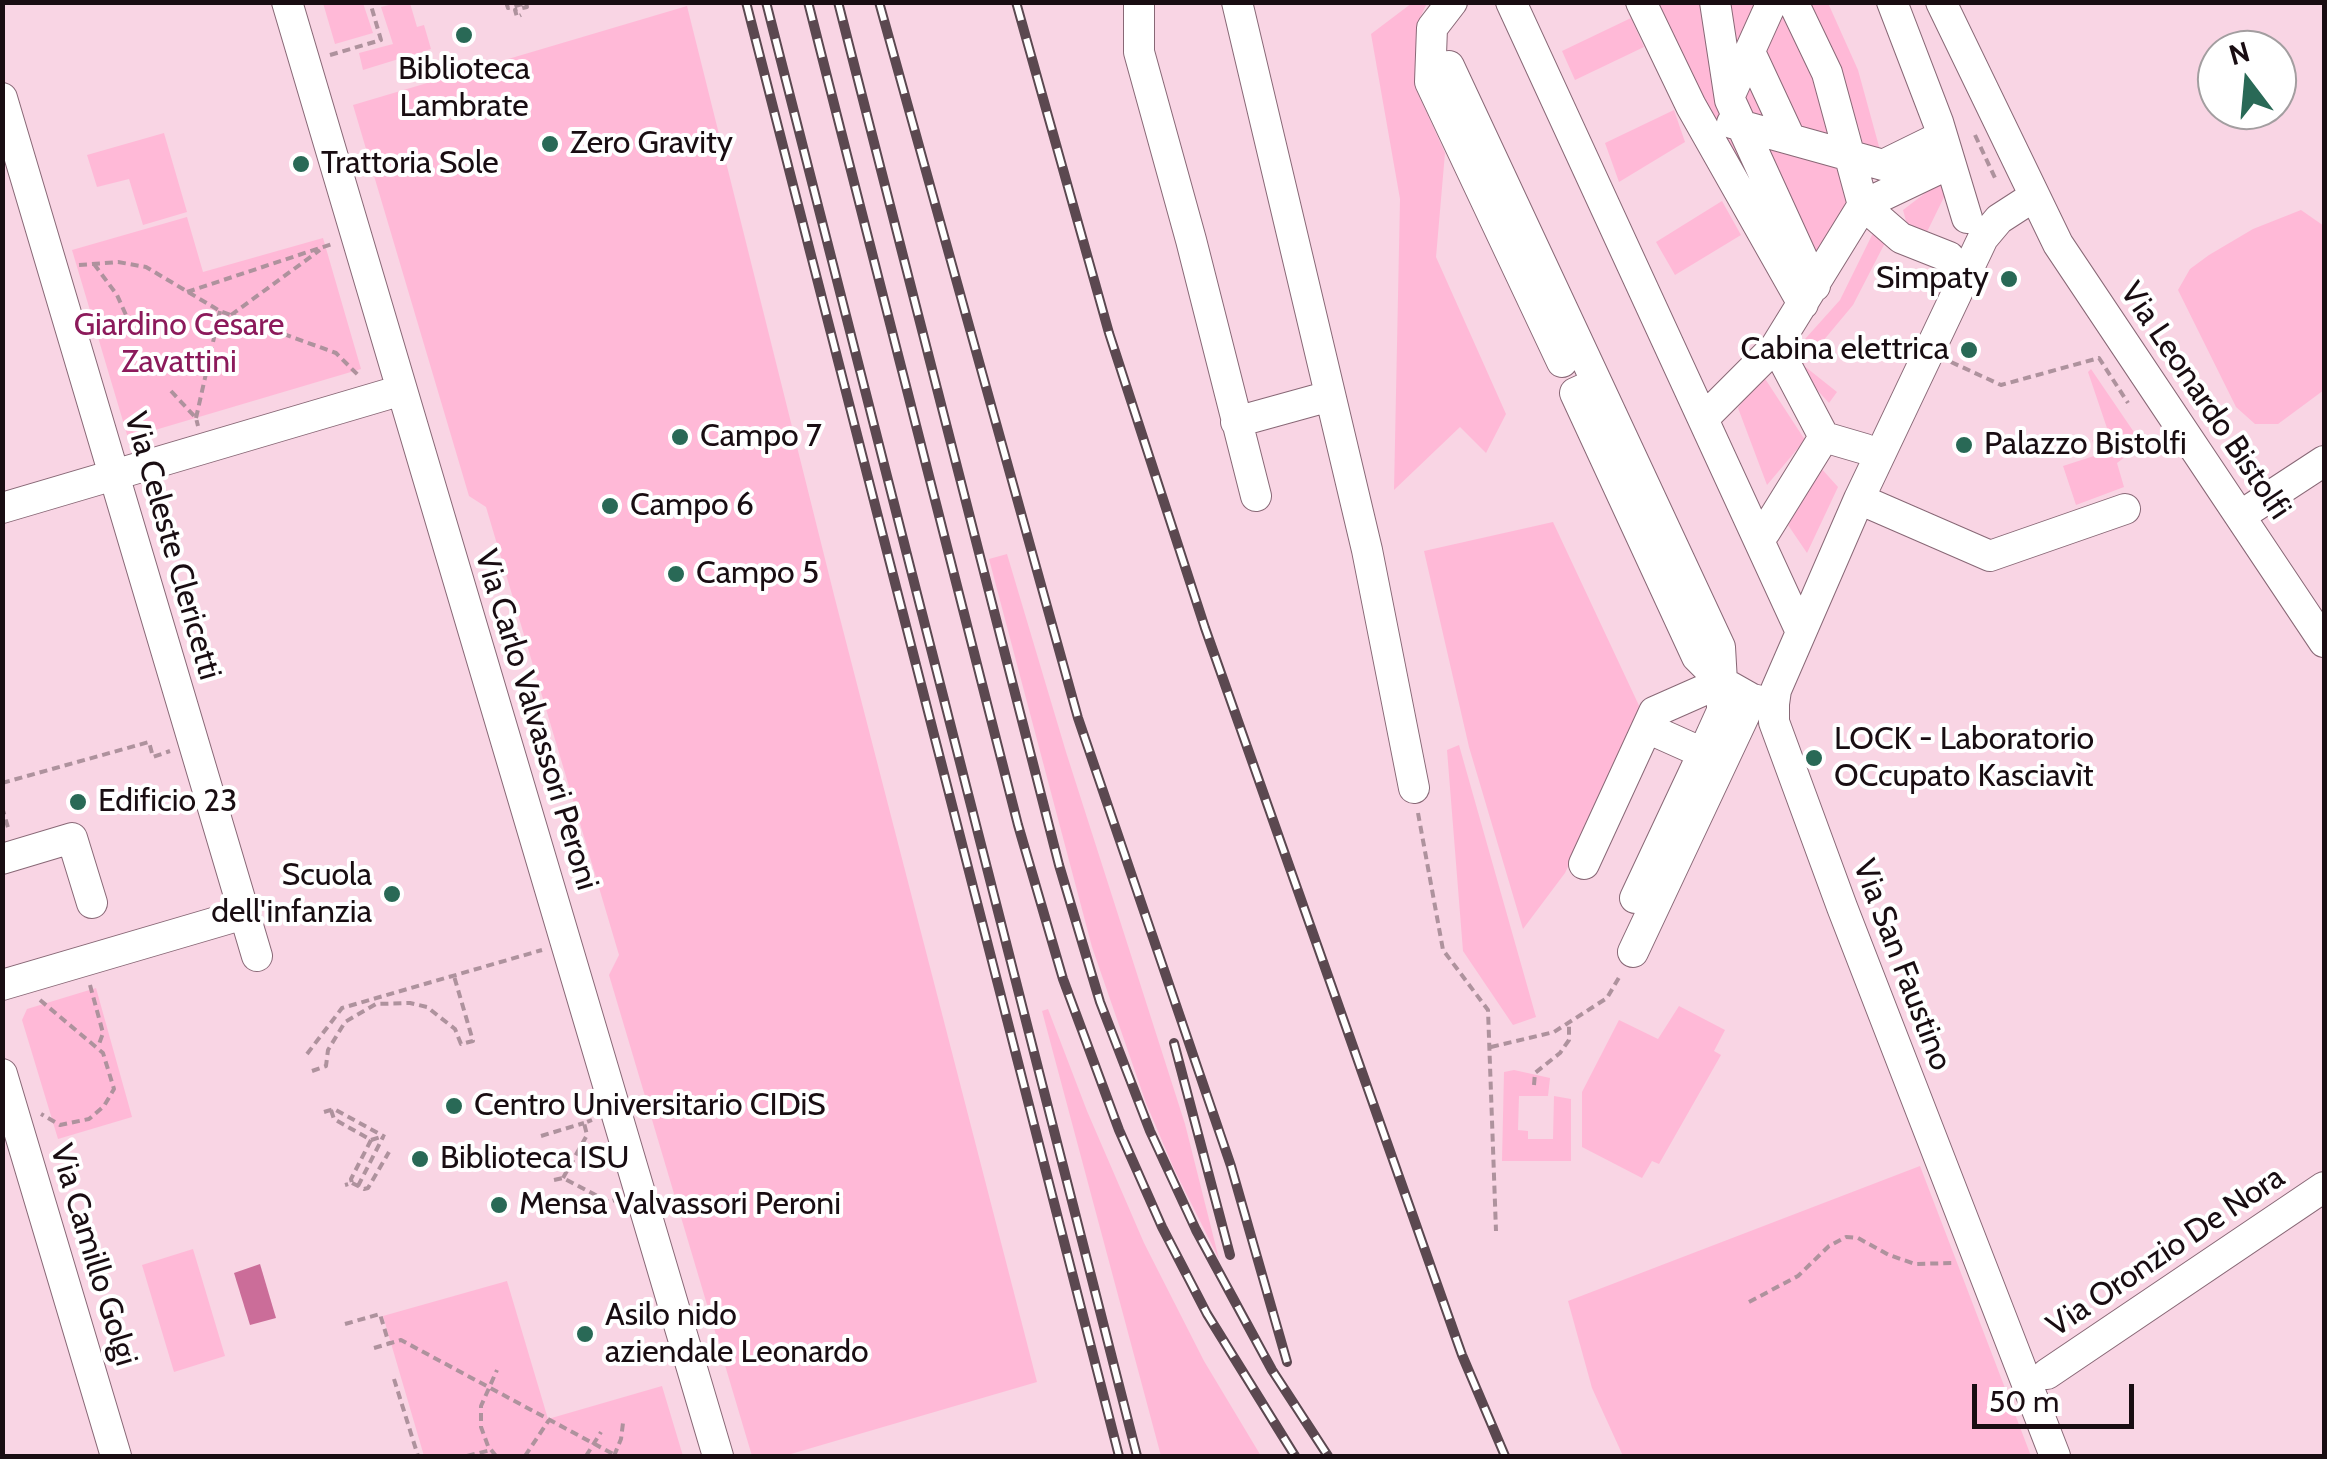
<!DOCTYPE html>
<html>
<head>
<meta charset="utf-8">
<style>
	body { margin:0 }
	#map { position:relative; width:2327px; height:1459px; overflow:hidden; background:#f9d5e4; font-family:Cabin,sans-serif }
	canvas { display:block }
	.frame { position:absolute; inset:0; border:5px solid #190d12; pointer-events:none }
	.north { position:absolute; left:2197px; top:30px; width:100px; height:100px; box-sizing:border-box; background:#fff; border:2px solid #a39ea0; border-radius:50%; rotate:344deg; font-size:28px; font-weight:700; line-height:40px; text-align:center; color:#190d12 }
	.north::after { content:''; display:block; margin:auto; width:35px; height:45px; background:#296956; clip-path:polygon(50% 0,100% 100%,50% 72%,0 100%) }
	.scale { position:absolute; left:1972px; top:1384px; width:162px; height:45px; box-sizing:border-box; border:5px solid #190d12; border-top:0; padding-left:12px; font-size:30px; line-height:35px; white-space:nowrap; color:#190d12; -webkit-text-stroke:8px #fff; paint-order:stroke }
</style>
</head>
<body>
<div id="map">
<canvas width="2327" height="1459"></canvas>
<div class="frame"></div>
<div class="north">N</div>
<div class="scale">50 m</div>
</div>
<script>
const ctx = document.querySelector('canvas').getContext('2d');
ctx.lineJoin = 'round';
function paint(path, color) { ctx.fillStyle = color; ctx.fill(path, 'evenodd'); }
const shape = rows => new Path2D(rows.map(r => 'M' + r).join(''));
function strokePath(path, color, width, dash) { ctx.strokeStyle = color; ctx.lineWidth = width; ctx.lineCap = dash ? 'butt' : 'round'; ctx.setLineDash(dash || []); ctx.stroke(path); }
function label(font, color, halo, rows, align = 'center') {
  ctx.font = font + ' Cabin,sans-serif'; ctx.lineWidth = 8; ctx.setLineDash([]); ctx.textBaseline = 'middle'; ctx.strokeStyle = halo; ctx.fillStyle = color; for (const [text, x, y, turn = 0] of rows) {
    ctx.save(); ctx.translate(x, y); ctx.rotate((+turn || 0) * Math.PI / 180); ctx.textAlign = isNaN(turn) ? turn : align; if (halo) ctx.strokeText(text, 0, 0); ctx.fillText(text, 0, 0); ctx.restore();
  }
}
const green = shape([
	[323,3,363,3,373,33,335,44],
	[397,3,410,3,417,27,424,25,431,49,363,70,359,53,393,44,381,7],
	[1412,3,1427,3,1419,20,1415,87,1445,153,1436,257,1506,414,1486,453,1460,427,1394,490,1400,199,1371,34],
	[1641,3,1793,3,1863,205,1803,304],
	[1799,3,1828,3,1858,70,1883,161,1864,148,1858,125,1850,127],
	[687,6,835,599,1037,1382,784,1456,752,1456,609,975,619,955,486,507,469,496,353,105],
	[1631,18,1644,47,1575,80,1562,51],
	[1674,110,1685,142,1619,182,1605,143],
	[164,133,187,212,143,225,129,179,97,187,87,155],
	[1941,181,1946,193,1925,236,1909,232,1903,210],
	[1722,201,1741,235,1675,275,1656,242],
	[2301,210,2324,226,2324,390,2278,424,2255,424,2236,407,2178,290,2190,269,2209,255,2253,229],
	[187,217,203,272,323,238,361,369,128,438,72,250],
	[1873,233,1887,239,1853,305,1803,365,1837,392,1829,403,1788,358,1840,300],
	[2091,369,2142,444,2117,463,2124,487,2076,505,2063,466,2097,455,2092,440,2109,434,2088,372],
	[1762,374,1805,440,1767,485,1738,408],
	[1820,467,1838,487,1807,553,1788,525],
	[1553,522,1642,712,1565,873,1523,929,1469,747,1424,551],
	[1007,554,1066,752,1185,1124,1219,1259,1174,1169,1146,1103,1092,947,989,559],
	[1459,745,1536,1017,1513,1025,1463,951,1447,750],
	[96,988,132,1117,58,1139,22,1020,27,1009],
	[1679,1006,1725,1030,1714,1051,1721,1055,1659,1164,1652,1161,1642,1178,1582,1147,1582,1092,1619,1020,1658,1039],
	[1048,1009,1087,1111,1144,1243,1204,1361,1261,1456,1161,1456,1042,1011],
	[1514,1070,1550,1078,1548,1096,1519,1096,1518,1130,1528,1131,1528,1139,1553,1139,1554,1096,1571,1099,1571,1161,1502,1161,1504,1072],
	[1920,1166,2031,1456,1623,1456,1592,1388,1568,1301],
	[193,1249,225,1356,174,1372,142,1265],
	[507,1281,548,1419,662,1386,683,1456,424,1456,383,1316]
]);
const water = shape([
	[260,1264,276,1318,250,1325,234,1273]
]);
const path = shape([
	[506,2,508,8,526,3,527,7,515,10,517,17,521,15],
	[330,55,381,40,370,2],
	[1975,135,1996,180],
	[94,264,117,295,134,333],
	[79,265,118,262,146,267,220,311,336,353,359,376],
	[187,292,332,244],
	[231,315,320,250],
	[1951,362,2001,385,2099,358,2128,403],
	[171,391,196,418,198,426],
	[196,418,220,311],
	[2,783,149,742,153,757,170,751],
	[2,807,9,831],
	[1418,813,1443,950,1488,1010,1496,1231],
	[90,985,103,1033,98,1047],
	[40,1000,103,1053,114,1089,104,1106,89,1119,60,1125,41,1114],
	[1491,1047,1554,1032,1607,998,1621,974],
	[307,1054,342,1008,542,950],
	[312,1071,326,1066,328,1050,345,1022,376,1004,410,1003,427,1007,455,1029,461,1044,473,1041,454,976],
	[1534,1085,1535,1073,1560,1053,1569,1040,1569,1022],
	[331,1110,334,1119,371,1140,351,1179,352,1183,345,1185],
	[324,1112,334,1109,385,1137],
	[541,1136,584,1123],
	[563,1178,587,1135,584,1123,592,1120],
	[554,1180,563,1178,609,1202,615,1200],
	[352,1183,364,1189,368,1188,389,1152],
	[358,1186,383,1137],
	[1749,1302,1798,1276,1829,1246,1846,1237,1858,1238,1889,1255,1915,1264,1953,1263],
	[345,1324,380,1314,389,1344],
	[374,1348,401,1340,615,1455],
	[394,1379,418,1456],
	[467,1456,491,1450],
	[496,1456,488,1446,481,1427,481,1406,497,1370],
	[525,1456,549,1420],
	[586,1456,601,1432],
	[614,1456,621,1439,623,1423]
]);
const minor = shape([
	[287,2,718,1456],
	[1139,2,1139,52,1191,240,1256,496],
	[1237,2,1367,550,1414,788],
	[1452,2,1432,28,1430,82,1562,362],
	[1511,2,1801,632],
	[1641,2,1691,106,1803,304],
	[1715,2,1730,100,1815,286],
	[1793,2,1827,73,1863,205,1776,346,1824,437,1865,449],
	[1892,2,1938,122,1967,218],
	[1941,2,2058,244,2324,642],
	[1750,52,1790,138],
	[1449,66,1597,383],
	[1730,95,1772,2],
	[2,98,257,956],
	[1732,123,1883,165,1942,136],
	[1949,164,1863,205,1901,238,1949,257],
	[2033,197,1999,219,1983,238,1859,499,1776,690,1774,704,1774,722,1842,907,2055,1456],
	[1710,412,1776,346],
	[1236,422,1330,396],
	[1859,499,1990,556,2125,509],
	[2,508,402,390],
	[2240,516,2324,461],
	[1765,532,1824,437],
	[1647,728,1703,753,1722,711,1722,682,1720,647,1597,383,1575,393,1697,657,1722,682,1752,699,1774,704],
	[2,859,72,838,92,903],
	[1584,864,1654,712,1722,682],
	[1635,898,1703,753],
	[1633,952,1752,699],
	[2,985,244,914],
	[2,1074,116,1456],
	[2047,1374,2324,1187]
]);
const rail = shape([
	[746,2,1119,1456],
	[766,2,1137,1456],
	[808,2,1018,825,1063,979,1119,1130,1162,1227,1207,1314,1295,1456],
	[838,2,1059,865,1100,1002,1150,1131,1196,1230,1272,1370,1328,1456],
	[879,2,1078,718,1231,1166,1287,1362],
	[1016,2,1109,333,1205,628,1462,1355,1505,1456],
	[1174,1043,1230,1255]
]);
const pathBridge = shape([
	[371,1140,384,1136]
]);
const markers = [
	[464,35,10,"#296956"],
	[550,144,10,"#296956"],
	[301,164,10,"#296956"],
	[2009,279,10,"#296956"],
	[1969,350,10,"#296956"],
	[680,437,10,"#296956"],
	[1964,445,10,"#296956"],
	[610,506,10,"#296956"],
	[676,574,10,"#296956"],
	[1814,758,10,"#296956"],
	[78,802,10,"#296956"],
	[392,894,10,"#296956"],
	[454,1106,10,"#296956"],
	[420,1159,10,"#296956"],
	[499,1205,10,"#296956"],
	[585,1334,10,"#296956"]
];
const poiNames = [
	["Biblioteca",464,70,"center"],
	["Lambrate",464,107,"center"],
	["Zero Gravity",570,144],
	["Trattoria Sole",321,164],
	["Simpaty",1989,279,"right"],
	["Cabina elettrica",1949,350,"right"],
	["Campo 7",700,437],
	["Palazzo Bistolfi",1984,445],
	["Campo 6",630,506],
	["Campo 5",696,574],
	["LOCK - Laboratorio",1834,740],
	["OCcupato Kasciavìt",1834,777],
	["Edificio 23",98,802],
	["Scuola",372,876,"right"],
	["dell'infanzia",372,913,"right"],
	["Centro Universitario CIDiS",474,1106],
	["Biblioteca ISU",440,1159],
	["Mensa Valvassori Peroni",519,1205],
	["Asilo nido",605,1316],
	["aziendale Leonardo",605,1353]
];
const parkNames = [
	["Giardino Cesare",179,326],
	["Zavattini",179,363]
];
const streetNames = [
	["Via Leonardo Bistolfi",2205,401,56],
	["Via Celeste Clericetti",172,546,74],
	["Via Carlo Valvassori Peroni",536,720,73],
	["Via San Faustino",1902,965,69],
	["Via Oronzio De Nora",2166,1252,-34],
	["Via Camillo Golgi",93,1255,73]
];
paint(green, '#ffb9d7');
paint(water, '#cb6d99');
strokePath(minor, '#886876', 32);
strokePath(path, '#ae929d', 4, [8, 5]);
strokePath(minor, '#fff', 30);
strokePath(rail, '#5b4850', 10);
strokePath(rail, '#fff', 6, [19]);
strokePath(pathBridge, '#ae929d', 4, [8, 5]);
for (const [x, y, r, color] of markers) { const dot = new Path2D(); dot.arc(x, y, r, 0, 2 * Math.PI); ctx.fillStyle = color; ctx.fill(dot); strokePath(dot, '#fff', 4); }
label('32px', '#190d12', '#fff', poiNames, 'left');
label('32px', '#8c1a5b', '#fff', parkNames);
label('32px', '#190d12', '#fff', streetNames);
</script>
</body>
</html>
